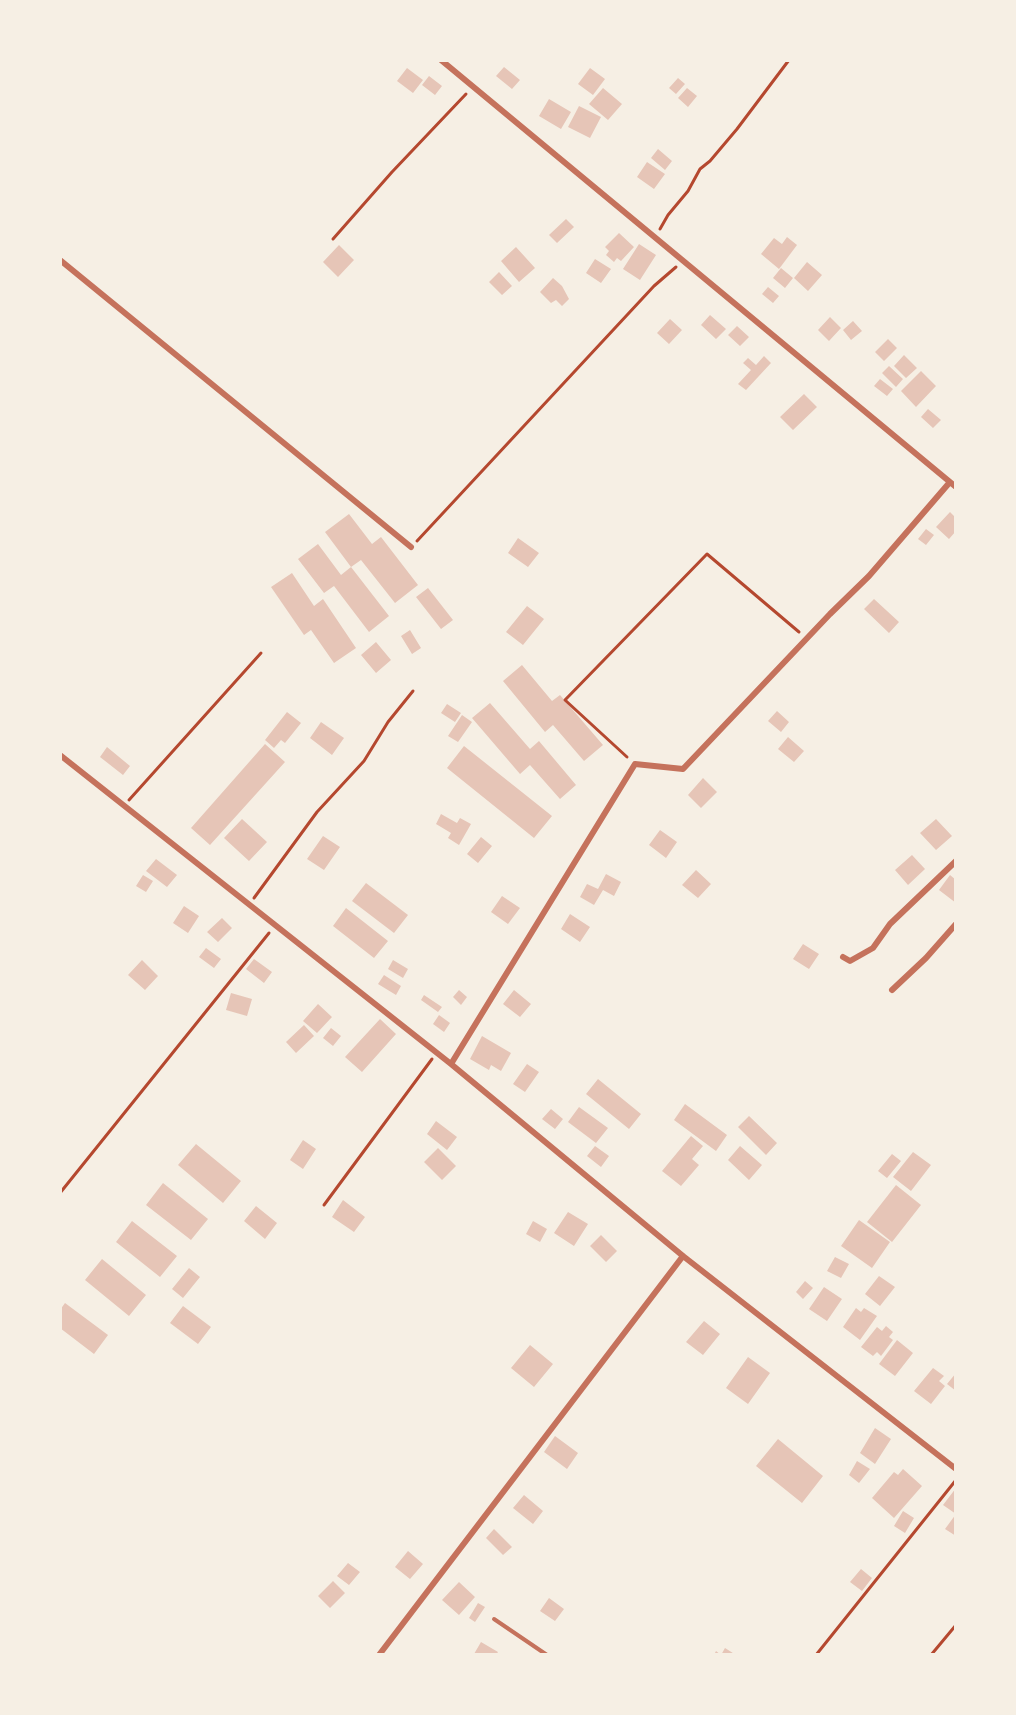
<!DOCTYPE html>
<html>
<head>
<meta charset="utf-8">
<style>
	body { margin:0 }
	#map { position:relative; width:1016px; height:1715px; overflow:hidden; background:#f6efe4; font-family:Helvetica,sans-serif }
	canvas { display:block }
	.frame { position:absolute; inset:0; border:62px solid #f6efe4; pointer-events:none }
</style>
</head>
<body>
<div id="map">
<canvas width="1016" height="1715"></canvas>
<div class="frame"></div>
</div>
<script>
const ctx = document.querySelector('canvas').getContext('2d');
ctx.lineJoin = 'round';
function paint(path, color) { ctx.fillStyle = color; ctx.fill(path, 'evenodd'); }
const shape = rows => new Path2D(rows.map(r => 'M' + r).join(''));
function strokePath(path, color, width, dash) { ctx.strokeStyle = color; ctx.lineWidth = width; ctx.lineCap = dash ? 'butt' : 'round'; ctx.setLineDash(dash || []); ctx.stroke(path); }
const building = shape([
	[504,67,520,80,512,89,496,76],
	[407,68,423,80,413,93,397,81],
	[590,68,605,79,593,95,578,84],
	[429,76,442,86,435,95,422,85],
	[678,78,685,84,676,94,669,88],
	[603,88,622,104,608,120,589,104],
	[687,88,697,96,688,107,678,98],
	[549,99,571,112,561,129,539,116],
	[579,106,601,117,590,138,568,127],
	[658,149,672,161,665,170,651,158],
	[647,162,665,174,654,189,637,177],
	[566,219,574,227,557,243,549,235],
	[619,233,634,247,621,261,617,258,614,262,606,255,609,251,605,247],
	[787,237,797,245,779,269,761,254,774,238,782,244],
	[639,244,656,255,640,280,623,269],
	[339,245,354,260,338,277,323,262],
	[516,247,535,268,519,282,501,261],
	[595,259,611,269,601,283,586,273],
	[807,262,822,275,808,291,794,278],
	[781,268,793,278,785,288,773,278],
	[499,272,512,286,502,295,489,282],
	[553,278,562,286,569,299,562,306,556,300,551,303,540,292],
	[768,287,779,296,773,303,762,294],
	[710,315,726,329,716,339,701,325],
	[830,317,841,328,829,341,818,330],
	[670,319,682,330,669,344,657,333],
	[853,321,862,331,851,340,843,330],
	[737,326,749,337,740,346,728,335],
	[888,339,897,348,884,361,875,352],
	[904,355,917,368,906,378,894,366],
	[764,356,771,363,746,390,738,384,751,370,743,363,748,358,756,365],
	[889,366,903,379,896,387,882,373],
	[921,371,936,386,916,407,901,391],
	[880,379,893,389,887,396,874,386],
	[804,394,817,407,793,430,780,417],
	[928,409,941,420,933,428,921,417],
	[950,512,956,518,956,531,949,539,936,527],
	[349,514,372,544,381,537,418,585,395,603,361,560,351,567,325,532],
	[926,529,934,535,926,545,918,539],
	[518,538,539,553,528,567,508,553],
	[318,544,341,575,351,567,389,616,369,632,334,586,324,593,298,559],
	[292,573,314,606,323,599,356,648,334,663,311,630,304,635,271,587],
	[428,588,453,620,441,629,416,597],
	[874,599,899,622,889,633,864,609],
	[527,606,544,619,523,645,506,632],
	[410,630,421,648,412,654,401,636],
	[376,642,391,660,376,673,361,655],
	[522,665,552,701,560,695,603,745,584,761,553,725,545,732,503,681],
	[490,703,530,749,539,741,576,785,560,799,530,765,520,774,472,718],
	[447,704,461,713,455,722,441,713],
	[777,711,789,722,781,732,768,721],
	[287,712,301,723,285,743,281,740,274,748,265,740],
	[462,715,472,722,458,742,448,736],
	[321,722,344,738,332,755,310,738],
	[788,737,804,751,794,762,778,749],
	[265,744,285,762,210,845,191,828],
	[464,746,552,816,534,838,447,768],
	[107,747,130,766,123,775,100,757],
	[703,778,717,792,701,808,688,795],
	[441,814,457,823,460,818,471,824,459,845,448,838,451,833,436,824],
	[242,819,267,842,249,861,224,838],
	[936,819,952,836,936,850,920,833],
	[660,830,677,842,666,858,649,845],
	[323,836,340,847,324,870,307,859],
	[481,837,492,846,478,863,467,854],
	[912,855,925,869,908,885,895,870],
	[156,859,177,875,167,887,146,871],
	[696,870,711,884,698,898,682,885],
	[606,874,621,882,614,896,603,890,594,905,580,897,587,884,598,889],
	[143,875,153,881,146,892,136,886],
	[950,875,956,880,956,903,939,890],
	[366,883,408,915,394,933,352,901],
	[502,896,520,908,508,924,491,912],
	[184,906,199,916,188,933,173,923],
	[346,908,388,941,374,958,333,926],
	[570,914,590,927,580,942,561,929],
	[222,918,232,928,218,942,207,932],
	[803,944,819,954,809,969,793,959],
	[206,948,221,959,214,968,199,957],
	[254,959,272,972,264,983,246,969],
	[142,960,158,976,145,990,128,975],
	[393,960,408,969,403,978,388,969],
	[384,975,401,986,396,995,378,984],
	[459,990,467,997,461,1005,453,997],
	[514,990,531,1004,520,1017,503,1004],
	[231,993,252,999,247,1016,226,1010],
	[424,995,442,1007,438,1012,421,1000],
	[318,1004,332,1017,317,1033,303,1021],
	[439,1015,450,1023,444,1032,433,1024],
	[380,1019,396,1034,362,1072,345,1057],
	[304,1025,314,1036,296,1053,286,1042],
	[331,1028,341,1036,333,1046,323,1038],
	[482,1036,511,1053,501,1071,491,1065,489,1070,470,1059],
	[527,1064,539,1072,525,1092,513,1084],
	[598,1079,641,1114,629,1129,586,1094],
	[685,1104,727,1135,716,1151,674,1120],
	[579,1107,608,1128,596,1143,568,1122],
	[551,1109,563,1119,555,1129,542,1119],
	[749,1116,777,1143,766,1155,738,1127],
	[436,1121,457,1137,447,1150,427,1134],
	[691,1136,703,1146,692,1159,699,1165,681,1186,662,1171],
	[303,1140,316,1149,303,1169,290,1160],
	[196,1144,241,1181,223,1203,178,1165],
	[595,1146,609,1156,601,1167,587,1156],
	[740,1146,762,1165,749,1180,728,1160],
	[438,1148,456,1166,442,1180,424,1162],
	[913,1152,931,1165,911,1191,893,1177],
	[892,1154,901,1161,887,1178,878,1171],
	[163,1183,208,1219,191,1240,146,1205],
	[896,1185,921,1205,892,1242,867,1222],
	[343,1200,365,1217,354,1232,332,1217],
	[256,1206,277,1223,265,1239,244,1221],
	[568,1212,588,1224,574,1246,554,1233],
	[859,1220,890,1242,872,1268,841,1246],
	[132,1221,177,1256,160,1277,116,1242],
	[533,1221,547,1229,540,1242,526,1234],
	[601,1235,617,1251,606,1262,590,1246],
	[835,1257,849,1264,841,1278,827,1271],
	[102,1259,146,1295,129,1316,85,1280],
	[189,1268,200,1277,183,1298,172,1289],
	[879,1276,895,1287,880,1306,865,1294],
	[805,1281,813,1288,803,1299,796,1292],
	[824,1287,842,1299,827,1321,809,1309],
	[65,1303,108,1335,94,1354,60,1328,60,1310],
	[183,1306,211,1327,198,1344,170,1323],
	[856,1308,861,1312,864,1308,877,1316,860,1340,843,1327],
	[704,1321,720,1334,703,1355,686,1342],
	[886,1326,893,1332,889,1337,893,1340,881,1356,877,1352,873,1356,861,1347,877,1327,882,1331],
	[897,1340,913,1353,895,1376,879,1364],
	[530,1345,553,1364,534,1387,511,1368],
	[748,1357,770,1373,748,1404,726,1388],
	[933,1368,944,1376,939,1381,945,1386,931,1404,914,1391],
	[956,1373,956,1391,947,1384],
	[875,1428,891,1439,875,1464,860,1453],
	[555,1436,578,1453,567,1469,544,1452],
	[778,1439,823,1476,802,1503,756,1466],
	[857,1461,870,1469,859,1483,849,1475],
	[903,1469,922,1486,894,1518,872,1498,894,1472,898,1475],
	[956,1488,956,1536,945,1529,956,1514,943,1505],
	[524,1495,543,1511,533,1524,513,1508],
	[903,1511,914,1518,905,1533,894,1526],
	[494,1529,512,1547,503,1555,486,1538],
	[408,1551,423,1564,410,1579,395,1567],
	[348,1563,360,1572,349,1585,337,1576],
	[861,1569,872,1578,862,1591,850,1582],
	[333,1581,345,1593,330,1608,318,1596],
	[459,1582,475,1597,459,1615,442,1600],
	[549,1598,564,1609,555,1621,540,1611],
	[478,1603,485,1607,475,1622,469,1618],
	[481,1642,498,1652,496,1655,474,1654],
	[725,1648,736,1655,714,1655,716,1651,721,1655]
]);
const path = shape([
	[660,229,668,215,688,191,700,169,710,161,737,129,789,60],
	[333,239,392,172,466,94],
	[417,541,654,286,676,267],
	[627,757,565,700,707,554,799,632],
	[129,800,261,653],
	[254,898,317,812,364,761,388,722,413,691],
	[60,1193,269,933],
	[324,1205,432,1059],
	[816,1655,956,1480],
	[931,1655,956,1625]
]);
const service = shape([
	[494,1619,547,1655]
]);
const minor = shape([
	[441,60,956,487],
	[60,260,411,547],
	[60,755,451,1064,683,1256,956,1469],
	[843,957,850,961,873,948,890,924,956,861],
	[892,990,926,958,956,924],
	[451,1064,635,764,683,769,830,614,869,576,950,482],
	[379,1655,683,1256]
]);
paint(building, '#e6c5b7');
strokePath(path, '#b5482f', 3);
strokePath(service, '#c5725c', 4);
strokePath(minor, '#c5725c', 6);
</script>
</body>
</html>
